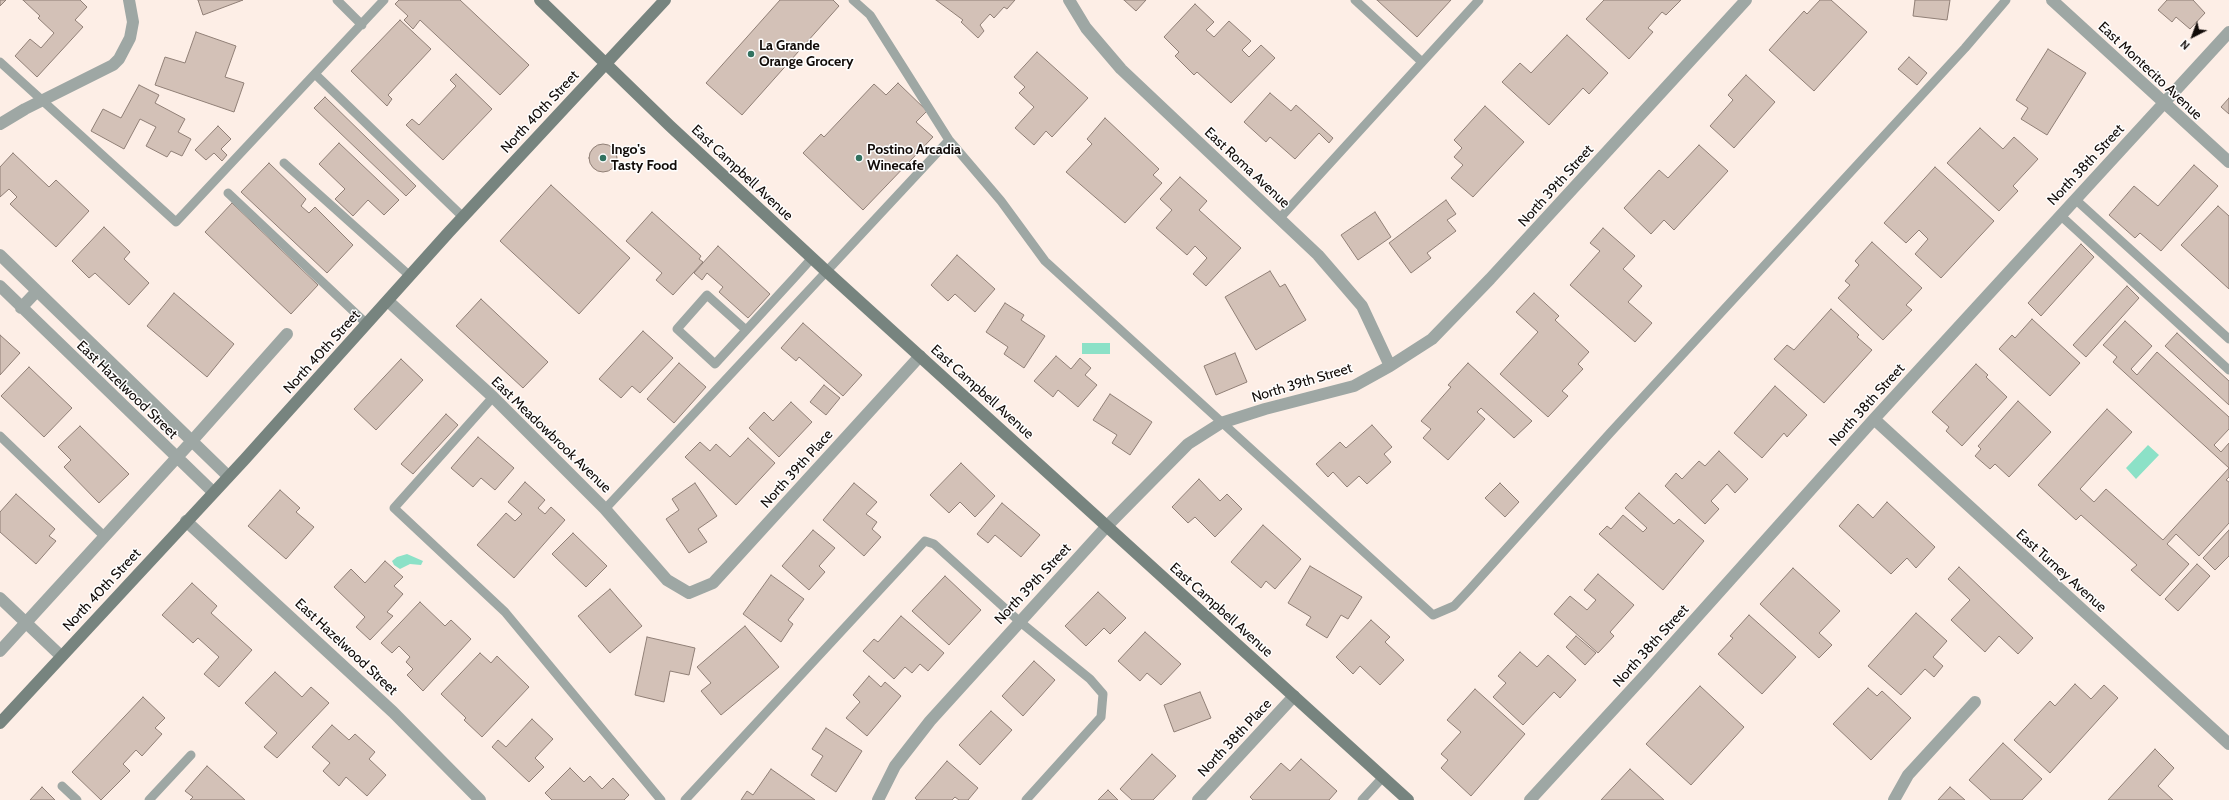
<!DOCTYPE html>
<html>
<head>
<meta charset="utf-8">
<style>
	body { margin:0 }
	#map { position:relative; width:2229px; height:800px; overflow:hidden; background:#fdeee6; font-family:Cabin,sans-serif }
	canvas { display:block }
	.north { position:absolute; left:2173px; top:16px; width:40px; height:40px; -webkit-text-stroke:3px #fefefe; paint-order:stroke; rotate:222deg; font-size:11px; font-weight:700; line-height:16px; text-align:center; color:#110b08 }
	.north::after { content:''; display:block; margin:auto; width:14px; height:18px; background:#110b08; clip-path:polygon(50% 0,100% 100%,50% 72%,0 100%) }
</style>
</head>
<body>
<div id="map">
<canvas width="2229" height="800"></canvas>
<div class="north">N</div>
</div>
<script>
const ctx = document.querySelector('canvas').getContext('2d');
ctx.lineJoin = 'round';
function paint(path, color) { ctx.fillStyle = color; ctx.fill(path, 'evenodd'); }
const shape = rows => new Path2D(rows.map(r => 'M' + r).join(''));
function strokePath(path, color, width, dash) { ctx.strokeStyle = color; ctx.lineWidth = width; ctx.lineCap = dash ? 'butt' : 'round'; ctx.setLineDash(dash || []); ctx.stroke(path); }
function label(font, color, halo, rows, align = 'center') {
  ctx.font = font + ' Cabin,sans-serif'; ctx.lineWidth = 3; ctx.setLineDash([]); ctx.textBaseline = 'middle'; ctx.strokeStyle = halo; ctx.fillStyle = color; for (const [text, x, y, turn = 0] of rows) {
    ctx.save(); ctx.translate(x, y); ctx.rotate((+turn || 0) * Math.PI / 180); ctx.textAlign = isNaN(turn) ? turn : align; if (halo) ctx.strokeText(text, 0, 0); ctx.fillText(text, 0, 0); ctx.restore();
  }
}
const water = shape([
	[1082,343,1110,343,1110,354,1082,354],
	[2148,445,2159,455,2136,479,2126,468],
	[407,554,423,561,421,565,410,564,400,569,394,565,392,561,397,557]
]);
const building = shape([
	[0,0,6,0,0,6,0,0],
	[23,0,80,0,87,7,75,20,83,27,37,77,15,56,30,39,41,48,54,33,38,18,40,16,23,0],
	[198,0,243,0,203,15,198,0],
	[399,0,460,0,529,65,500,95,420,20,413,29,404,20,408,16,395,4,399,0],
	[780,0,833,0,839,6,742,115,706,83,780,0],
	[936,0,1015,0,1007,9,1004,7,994,18,990,14,980,25,984,31,978,38,961,22,963,20,936,0],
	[1124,0,1146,0,1136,11,1124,0],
	[1377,0,1451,0,1417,37,1377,0],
	[1604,0,1681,0,1666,15,1662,12,1648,28,1653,32,1629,59,1586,19,1604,0],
	[1820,0,1831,0,1867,32,1814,91,1769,50,1804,11,1807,14,1820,0],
	[1915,0,1950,0,1947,20,1913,16,1915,0],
	[2167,0,2193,0,2205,13,2190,29,2176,17,2172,22,2158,10,2167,0],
	[1195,4,1214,22,1206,30,1214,37,1229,21,1251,41,1242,50,1249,57,1261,45,1275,58,1231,103,1197,72,1194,75,1175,56,1179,52,1164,37,1195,4],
	[400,20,431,49,388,95,392,99,387,106,351,71,400,20],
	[196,32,236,46,225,77,244,83,234,112,155,85,165,57,185,63,196,32],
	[1567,35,1608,73,1589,94,1583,88,1549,125,1502,82,1520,63,1531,73,1567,35],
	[2048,49,2086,73,2047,135,2021,119,2028,108,2016,100,2048,49],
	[1037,52,1088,98,1052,137,1046,131,1034,145,1015,128,1034,107,1019,93,1025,87,1014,77,1037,52],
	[1909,57,1927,73,1917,85,1898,69,1909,57],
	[456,74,492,109,443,160,406,125,412,119,419,125,456,86,450,80,456,74],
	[1746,75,1775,102,1734,148,1710,126,1733,100,1728,95,1746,75],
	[898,83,927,111,916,122,933,137,863,210,803,153,821,134,824,137,874,84,886,95,898,83],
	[139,85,159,95,155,103,185,119,178,132,191,139,182,156,171,151,167,157,146,146,156,127,140,119,124,149,91,131,103,109,121,118,139,85],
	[1270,93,1291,111,1296,105,1333,138,1329,143,1319,133,1295,159,1270,137,1266,142,1244,122,1270,93],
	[325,97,416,186,406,196,314,108,325,97],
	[2229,98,2229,114,2221,107,2229,98],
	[1485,106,1524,142,1473,197,1451,178,1463,165,1454,157,1462,148,1454,140,1485,106],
	[1105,118,1159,169,1153,175,1162,183,1125,223,1066,172,1092,144,1087,139,1105,118],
	[218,126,231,139,221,149,227,155,222,161,214,153,206,160,195,150,218,126],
	[1980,128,2003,149,2014,137,2038,159,2013,186,2018,191,1999,211,1947,163,1980,128],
	[339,143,399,200,384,215,368,200,353,216,335,199,345,189,319,164,339,143],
	'589 158a14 14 0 1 1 28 0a14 14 0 1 1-28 0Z',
	[1699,145,1728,171,1674,230,1664,220,1651,234,1624,208,1659,170,1668,178,1699,145],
	[13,153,49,187,56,180,89,211,56,247,10,204,17,197,9,189,0,197,0,167,13,153],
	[269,163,306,199,301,206,309,213,315,207,353,245,327,273,241,192,269,163],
	[2194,165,2218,186,2161,251,2140,233,2135,238,2109,215,2134,186,2158,206,2194,165],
	[1935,167,1994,221,1941,278,1915,254,1928,239,1919,230,1906,243,1884,223,1935,167],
	[1180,177,1207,201,1199,210,1241,248,1206,286,1193,274,1207,258,1195,246,1187,255,1156,228,1172,210,1160,199,1180,177],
	[551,185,630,258,579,314,500,241,551,185],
	[1446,200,1456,214,1447,220,1456,231,1427,253,1431,258,1411,273,1389,243,1446,200],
	[232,203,318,285,291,314,205,232,232,203],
	[2218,206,2229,216,2229,289,2181,245,2218,206],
	[652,212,701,256,699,259,703,262,673,295,656,280,662,273,626,241,652,212],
	[1375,212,1391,237,1358,260,1341,235,1375,212],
	[104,227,130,252,124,259,149,283,129,305,95,273,89,278,72,261,104,227],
	[1603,228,1635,256,1623,269,1642,286,1628,302,1652,323,1635,342,1570,285,1600,251,1590,243,1603,228],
	[1872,242,1922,288,1906,305,1912,310,1883,340,1838,298,1850,285,1845,281,1859,265,1855,261,1872,242],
	[2081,244,2094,257,2041,316,2028,303,2081,244],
	[718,246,770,294,748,318,719,292,723,287,707,273,702,280,694,273,718,246],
	[957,255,995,289,975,312,955,294,948,301,931,285,957,255],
	[1270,271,1280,287,1285,284,1306,320,1256,350,1225,297,1270,271],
	[2127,286,2139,298,2086,357,2073,345,2127,286],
	[174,293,234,344,207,377,147,326,174,293],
	[1534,293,1559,316,1555,320,1589,352,1578,364,1583,369,1562,391,1568,396,1548,417,1500,374,1538,332,1516,312,1534,293],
	[481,299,548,362,523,388,456,326,481,299],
	[1005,303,1024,315,1021,320,1045,336,1024,368,1004,354,1008,347,986,332,1005,303],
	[1831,309,1859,335,1857,337,1872,350,1824,403,1774,359,1787,345,1794,350,1831,309],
	[2032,319,2080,363,2050,396,1999,349,2012,335,2015,338,2032,319],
	[2125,321,2152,346,2131,369,2137,375,2157,352,2229,417,2229,429,2214,445,2221,452,2229,443,2229,468,2113,362,2117,357,2103,345,2125,321],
	[803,323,862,375,843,396,799,357,796,361,781,348,803,323],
	[643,331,673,358,640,393,632,386,621,398,599,379,643,331],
	[2177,333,2229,381,2229,405,2165,346,2177,333],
	[0,335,20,353,0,375,0,335],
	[1235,353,1247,382,1216,395,1204,366,1235,353],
	[1056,356,1071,369,1080,358,1091,368,1085,375,1097,385,1078,407,1058,390,1053,397,1034,381,1056,356],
	[401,359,423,380,376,430,354,409,401,359],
	[679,363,706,387,674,423,647,399,679,363],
	[1468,363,1532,421,1514,438,1481,408,1477,412,1485,419,1448,460,1423,438,1431,429,1421,421,1451,387,1448,385,1468,363],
	[1976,364,1988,375,1986,377,2007,397,1962,446,1946,431,1949,427,1932,412,1976,364],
	[29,367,72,408,44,437,1,396,29,367],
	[824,385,840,398,826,415,810,402,824,385],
	[1775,386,1807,415,1787,437,1784,433,1762,458,1734,433,1775,386],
	[1110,394,1152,422,1130,455,1112,443,1117,435,1093,420,1110,394],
	[2018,401,2051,432,2009,477,1995,464,1990,469,1975,456,1981,449,1978,446,2018,401],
	[791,402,812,422,779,457,749,428,764,412,773,421,791,402],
	[2107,409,2132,432,2080,489,2094,502,2106,489,2163,540,2229,468,2229,477,2226,480,2229,482,2229,523,2199,556,2176,534,2167,544,2189,564,2160,596,2131,570,2137,565,2081,515,2076,520,2038,485,2107,409],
	[446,414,458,425,413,474,401,464,446,414],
	[1372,425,1392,447,1384,454,1391,462,1367,484,1359,476,1347,487,1333,472,1328,477,1316,464,1340,442,1346,448,1372,425],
	[80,426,129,474,99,503,64,467,71,460,58,447,80,426],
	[478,437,514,468,495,490,481,478,473,487,451,468,478,437],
	[748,438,775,463,736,505,685,457,700,442,710,451,716,444,730,457,748,438],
	[1719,451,1748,479,1735,493,1727,484,1711,501,1719,509,1705,524,1665,486,1676,473,1682,479,1699,461,1705,466,1719,451],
	[961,463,995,496,975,517,960,502,949,513,930,495,961,463],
	[1199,479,1220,501,1227,494,1242,509,1215,537,1195,517,1188,523,1172,507,1199,479],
	[525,482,545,500,538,508,545,514,551,507,565,520,514,578,477,545,506,513,515,521,522,514,508,502,525,482],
	[695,483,717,516,698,529,707,542,689,553,666,519,679,510,672,499,695,483],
	[854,483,877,502,866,514,877,522,872,529,881,537,864,556,823,520,854,483],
	[1500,483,1519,502,1505,517,1485,498,1500,483],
	[280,490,300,508,296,512,314,527,286,559,248,526,280,490],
	[1639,493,1674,524,1679,519,1704,541,1663,590,1599,534,1607,526,1611,529,1623,515,1643,532,1647,528,1625,508,1639,493],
	[16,494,55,529,49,536,56,541,36,564,0,532,0,512,16,494],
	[1887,502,1935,547,1916,568,1907,558,1891,574,1839,526,1858,504,1873,518,1887,502],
	[1002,503,1040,535,1021,557,995,535,988,543,977,534,1002,503],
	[1263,525,1301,559,1275,589,1266,581,1261,588,1231,562,1263,525],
	[813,530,835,548,819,566,825,572,809,590,782,566,813,530],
	[2229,530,2229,556,2215,570,2203,558,2229,530],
	[573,533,607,566,586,587,552,554,573,533],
	[385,561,403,577,394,586,403,594,387,612,393,616,370,640,356,627,365,617,334,587,351,569,365,583,385,561],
	[2197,564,2210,576,2178,611,2165,599,2197,564],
	[1310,566,1362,597,1348,619,1341,615,1327,638,1306,625,1311,617,1288,603,1310,566],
	[1959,567,2033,638,2018,654,1999,636,1985,652,1951,620,1970,600,1948,579,1959,567],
	[1793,568,1840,611,1819,633,1832,645,1819,658,1760,604,1793,568],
	[1598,574,1634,605,1610,632,1614,636,1598,653,1554,614,1570,596,1587,610,1596,600,1584,590,1598,574],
	[771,575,804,599,788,620,793,624,781,642,743,614,771,575],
	[945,576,981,610,949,645,912,611,945,576],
	[192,583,217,606,211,613,252,650,219,687,204,674,219,657,198,638,193,643,162,615,192,583],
	[610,589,642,626,610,653,578,616,610,589],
	[1098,592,1126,618,1110,634,1104,628,1086,646,1065,626,1098,592],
	[420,602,445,626,451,620,471,639,423,691,407,675,413,669,406,662,410,657,399,646,392,653,381,643,420,602],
	[1916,613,1947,641,1933,657,1943,666,1934,677,1925,669,1901,695,1868,666,1916,613],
	[1749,615,1796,657,1762,694,1718,654,1733,638,1730,636,1749,615],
	[901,616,944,653,928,671,920,664,912,673,905,667,894,679,863,651,874,639,878,642,901,616],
	[1371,620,1390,637,1385,642,1404,660,1380,685,1360,666,1353,674,1336,657,1371,620],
	[745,626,779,667,721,715,701,691,711,683,697,667,745,626],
	[1145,632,1181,664,1161,685,1147,673,1140,681,1118,661,1145,632],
	[1576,636,1596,653,1585,665,1566,647,1576,636],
	[647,637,695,648,689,675,670,671,664,702,635,695,647,637],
	[1520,652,1537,667,1548,655,1576,680,1560,698,1554,692,1523,725,1493,697,1506,683,1498,676,1520,652],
	[480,653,491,663,497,656,529,687,482,737,464,720,466,718,441,694,480,653],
	[1034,661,1055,680,1023,716,1002,696,1034,661],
	[275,672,302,697,311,687,329,703,277,758,264,747,277,733,245,703,275,672],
	[869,676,881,687,885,682,901,696,867,736,846,718,860,702,853,695,869,676],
	[2075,684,2091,699,2104,685,2118,698,2050,773,2014,740,2050,701,2055,706,2075,684],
	[1700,686,1744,727,1691,785,1646,744,1700,686],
	[1868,688,1877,696,1882,691,1911,718,1871,760,1833,724,1868,688],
	[1475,689,1525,734,1471,796,1441,768,1448,760,1441,754,1461,732,1447,720,1475,689],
	[1200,692,1211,718,1174,732,1164,705,1200,692],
	[143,697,165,718,155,728,162,734,142,756,136,750,123,764,130,771,101,800,72,772,143,697],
	[991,711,1012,730,980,765,959,745,991,711],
	[532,719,553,739,535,758,544,767,529,782,492,747,498,740,506,747,532,719],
	[332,725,349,740,355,734,375,752,369,759,386,775,367,796,346,777,339,786,323,771,330,763,312,747,332,725],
	[826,728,862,751,836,792,811,775,823,756,812,749,826,728],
	[2003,743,2042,779,2022,800,1991,800,1969,780,2003,743],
	[2155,749,2174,768,2158,786,2173,800,2108,800,2155,749],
	[1152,754,1176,776,1153,800,1132,800,1120,789,1152,754],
	[1301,759,1337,791,1329,800,1253,800,1250,797,1281,763,1290,771,1301,759],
	[947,761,978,788,968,800,959,800,955,797,952,800,917,800,915,798,947,761],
	[207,766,245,800,190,800,193,797,185,791,207,766],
	[570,768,584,782,590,776,602,789,613,778,629,795,624,800,552,800,545,793,570,768],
	[771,769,815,800,741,800,747,791,753,795,771,769],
	[1630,769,1664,800,1601,800,1630,769],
	[42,787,55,800,30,800,42,787],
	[1950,787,1965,800,1938,800,1950,787],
	[1108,790,1118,800,1098,800,1108,790]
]);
const lane = shape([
	[337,0,362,25],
	[853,0,870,15,949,140,1001,201,1045,261,1433,615,1454,606,1469,590,1610,433,1965,48,2006,0],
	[1355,0,1422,62],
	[0,62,176,222,384,0],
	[315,74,463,217],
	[284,163,410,276],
	[228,193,367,324],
	[2075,199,2229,339],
	[2060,215,2229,370],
	[1279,219,1479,0],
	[746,330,707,295,677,329,715,364,794,278,812,258],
	[493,397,394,508,505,612,661,800],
	[0,436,104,536],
	[605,509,949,140],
	[62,786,77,800],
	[149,800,191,755],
	[685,800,925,541,934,544,1019,621,1090,679,1103,694,1101,717,1026,800],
	[1362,800,1383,777]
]);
const street = shape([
	[1069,0,1086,28,1121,69,1318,255,1362,306,1390,366],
	[2052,0,2229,162],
	[0,124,25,109,113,65,119,59,130,38,133,22,129,0],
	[0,255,228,476],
	[0,286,213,492],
	[388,301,493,397,605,509,667,580,689,593,713,583,920,356],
	[21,308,37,291],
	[1874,419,2229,744],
	[186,521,393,712,480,800],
	[0,598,61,656],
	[0,651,191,442,287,334],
	[878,800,895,766,930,721,1107,526,1188,444,1221,423,1265,409,1354,386,1390,366,1432,339,1490,279,1746,0],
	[1198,800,1294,696],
	[1530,800,1645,675,1874,419,2229,32],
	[1894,800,1908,775,1975,702]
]);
const secondary = shape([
	[540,0,670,126,826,271,1408,800],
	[0,723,245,459,449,232,665,0]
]);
const markers = [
	[751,54,4,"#327260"],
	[603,158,4,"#327260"],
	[859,158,4,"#327260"]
];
const poiNames = [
	["La Grande",759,46],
	["Orange Grocery",759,62],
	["Ingo's",611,150],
	["Tasty Food",611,166],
	["Postino Arcadia",867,150],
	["Winecafe",867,166]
];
const streetNames = [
	["East Montecito Avenue",2150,71,43],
	["North 40th Street",540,112,-47],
	["North 38th Street",2086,165,-47],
	["East Roma Avenue",1247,168,43],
	["East Campbell Avenue",742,173,43],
	["North 39th Street",1556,186,-48],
	["North 40th Street",322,352,-48],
	["North 39th Street",1302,383,-17],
	["East Hazelwood Street",127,390,44],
	["East Campbell Avenue",982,392,42],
	["North 38th Street",1867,405,-48],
	["East Meadowbrook Avenue",551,435,44],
	["North 39th Place",797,469,-48],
	["East Turney Avenue",2061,571,42],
	["North 39th Street",1033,584,-47],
	["North 40th Street",102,590,-47],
	["East Campbell Avenue",1221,610,42],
	["North 38th Street",1651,646,-48],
	["East Hazelwood Street",346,647,43],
	["North 38th Place",1235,738,-47]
];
paint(water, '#8ce1c7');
paint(building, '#d3c1b7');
strokePath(building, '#907f76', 1);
strokePath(lane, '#9ea7a4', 9);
strokePath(street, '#9ea7a4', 12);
strokePath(secondary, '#77847f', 12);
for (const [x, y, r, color] of markers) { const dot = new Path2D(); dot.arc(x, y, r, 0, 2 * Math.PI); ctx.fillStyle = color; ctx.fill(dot); strokePath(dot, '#fefefe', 1.5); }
label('bold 14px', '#110b08', '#fefefe', poiNames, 'left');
label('14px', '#110b08', '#fefefe', streetNames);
</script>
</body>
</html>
